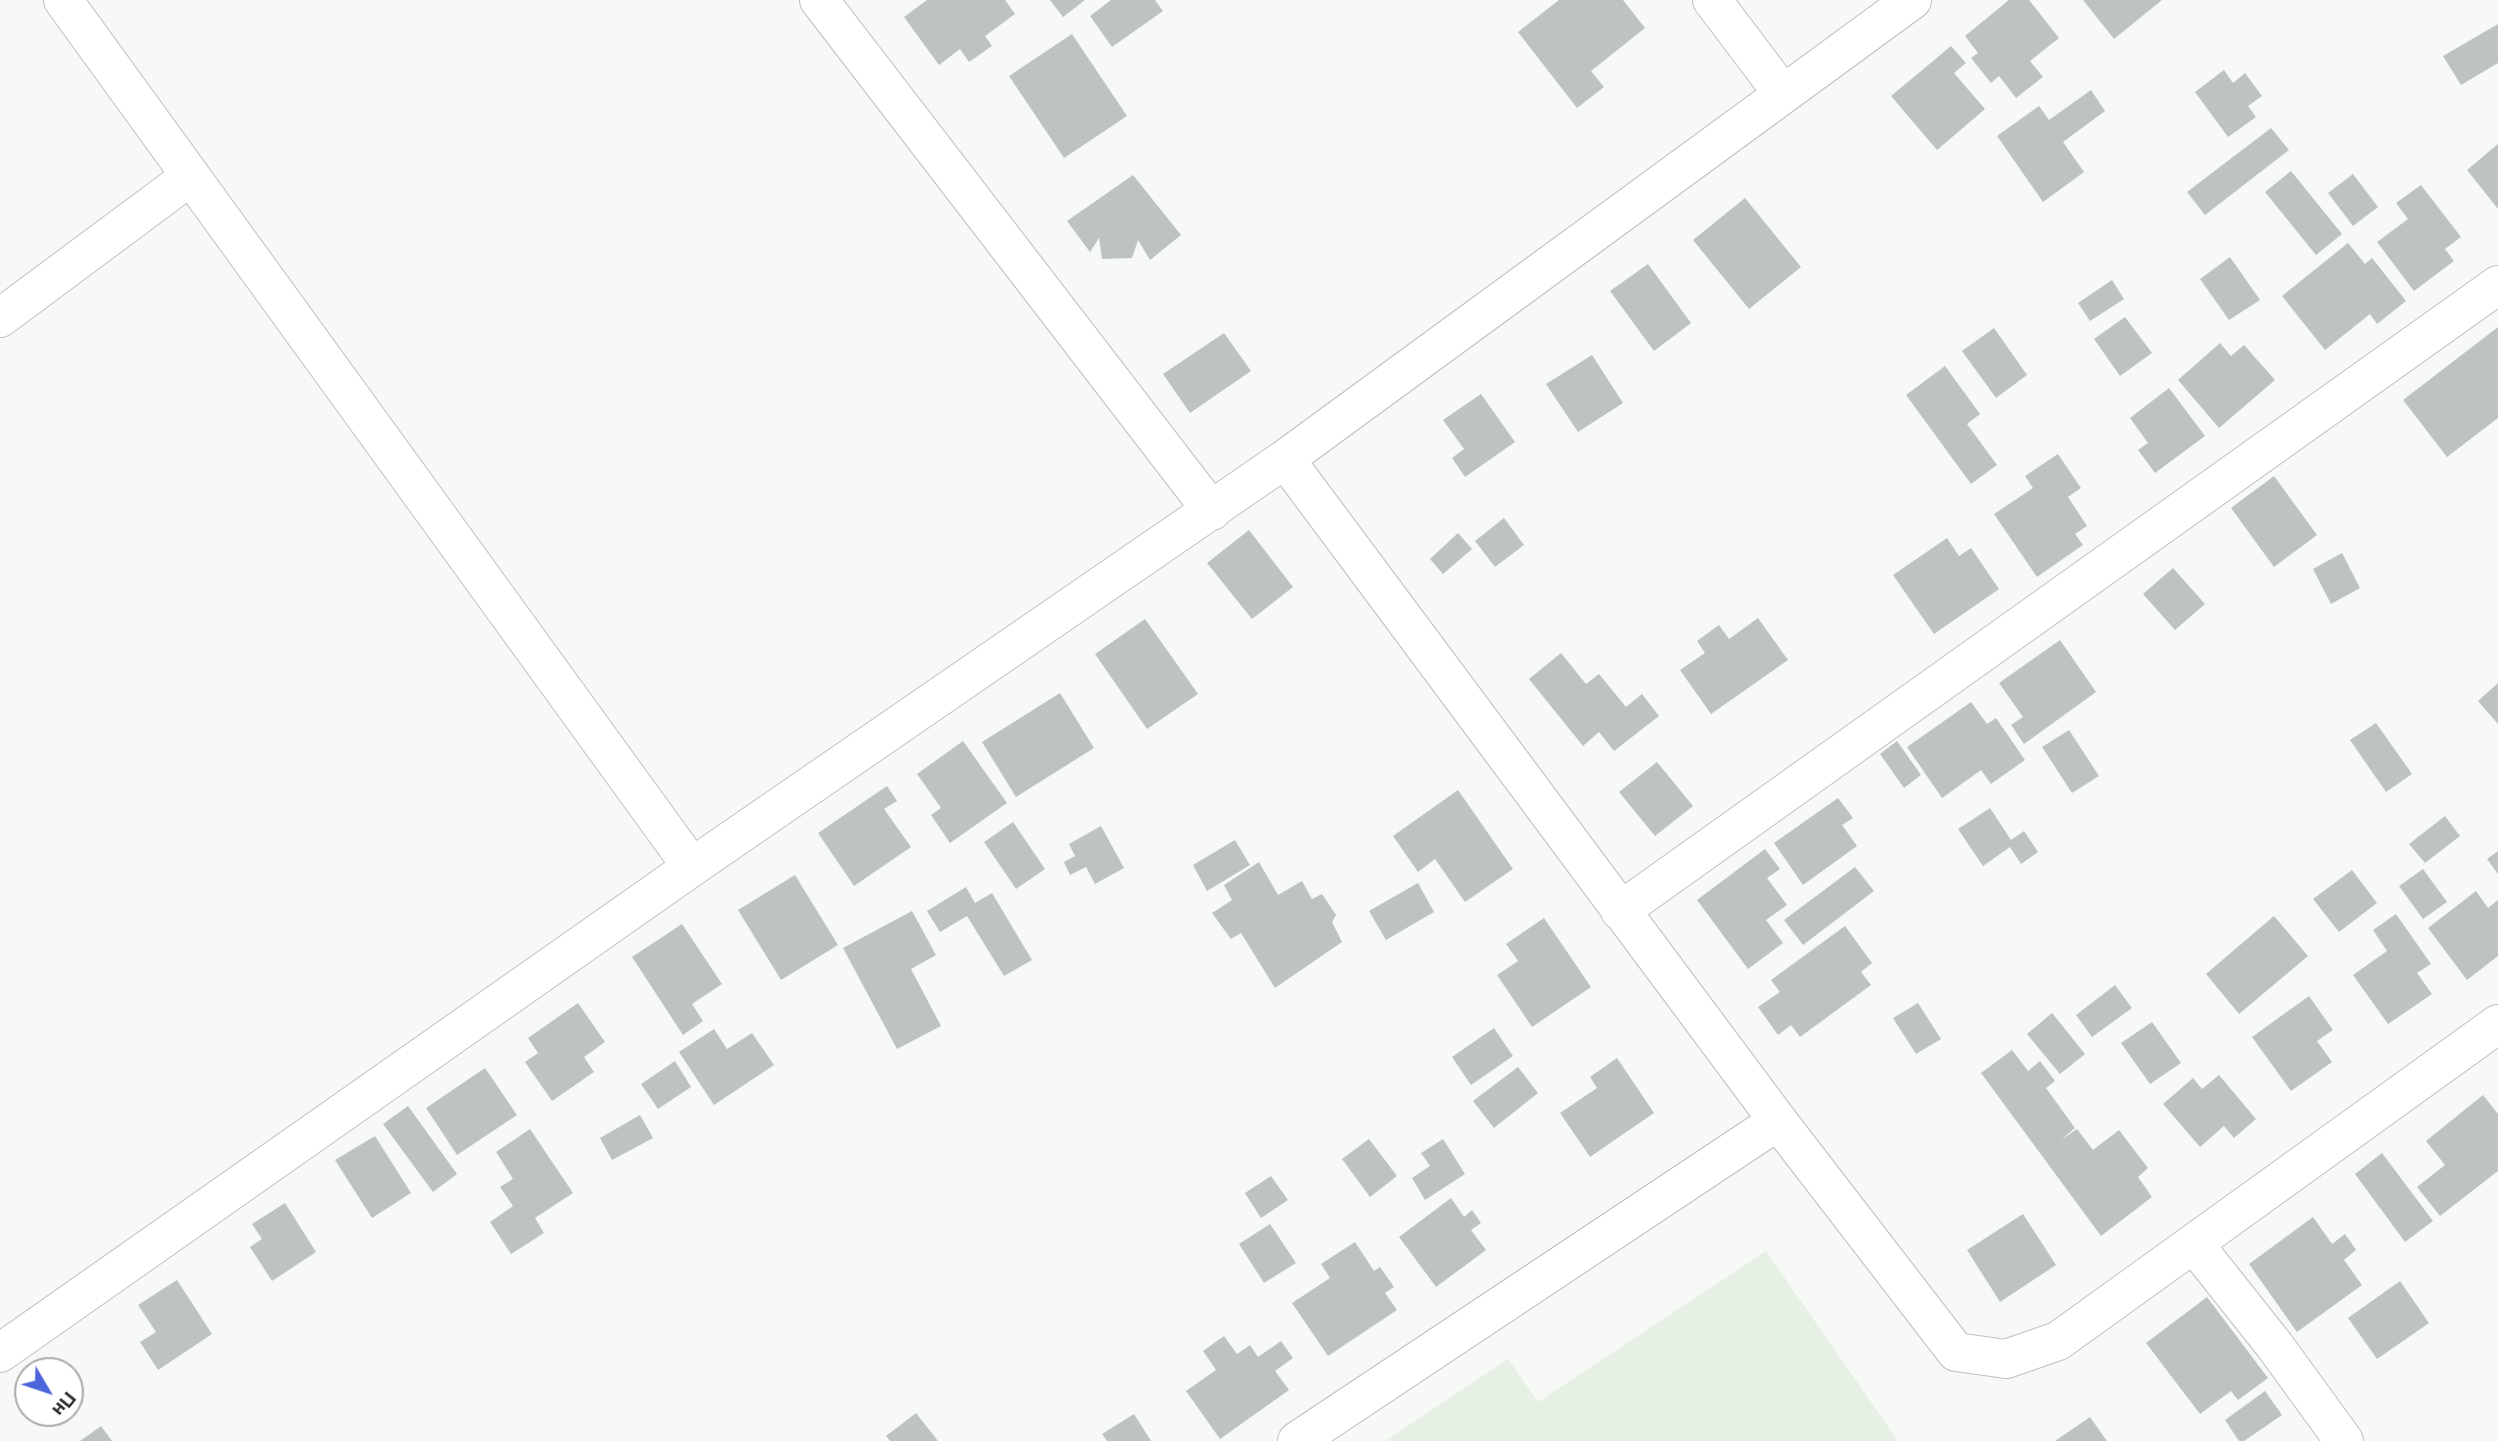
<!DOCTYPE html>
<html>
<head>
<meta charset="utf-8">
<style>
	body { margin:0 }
	#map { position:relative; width:2498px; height:1441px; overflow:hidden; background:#f6f9f5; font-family:Helvetica,sans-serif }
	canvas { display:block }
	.north { position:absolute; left:14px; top:1357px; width:70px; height:70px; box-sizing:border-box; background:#fff; border:2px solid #aaaaa9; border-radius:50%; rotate:129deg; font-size:19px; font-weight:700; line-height:28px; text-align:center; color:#2a2b29 }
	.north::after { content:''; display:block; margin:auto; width:24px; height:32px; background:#4b65da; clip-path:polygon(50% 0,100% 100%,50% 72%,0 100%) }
</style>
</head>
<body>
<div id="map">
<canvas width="2498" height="1441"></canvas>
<div class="north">Пн</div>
</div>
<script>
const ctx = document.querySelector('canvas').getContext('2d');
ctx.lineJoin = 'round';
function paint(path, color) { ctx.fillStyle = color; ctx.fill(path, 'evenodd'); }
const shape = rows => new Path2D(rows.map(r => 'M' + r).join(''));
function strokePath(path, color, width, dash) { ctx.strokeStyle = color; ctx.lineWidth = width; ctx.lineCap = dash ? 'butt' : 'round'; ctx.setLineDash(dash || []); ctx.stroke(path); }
const built = shape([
	[1766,1251,1898,1441,1385,1441,1508,1359,1538,1402]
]);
const building = shape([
	[927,0,1005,0,1015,14,985,36,992,46,969,62,960,49,939,65,904,17],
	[1050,0,1085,0,1063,17],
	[1111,0,1155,0,1163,11,1112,47,1090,16],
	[1559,0,1623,0,1645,28,1591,71,1604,87,1577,108,1518,32],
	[2009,0,2029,0,2059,38,2030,61,2043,77,2016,98,1999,76,1991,83,1971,58,1978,53,1965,36],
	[2083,0,2162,0,2114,39],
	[2498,24,2498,63,2461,85,2443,56],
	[1072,34,1127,116,1064,158,1009,76],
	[1951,46,1966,63,1954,73,1985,109,1937,150,1891,96],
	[2224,70,2233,83,2245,73,2262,96,2248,106,2256,117,2228,137,2195,92],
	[2091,90,2105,111,2063,142,2084,172,2043,202,1997,136,2039,106,2049,120],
	[2271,128,2289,150,2205,215,2187,192],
	[2498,144,2498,209,2467,170],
	[2291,171,2342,234,2316,255,2265,192],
	[2353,174,2378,207,2353,226,2328,193],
	[1133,175,1181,235,1150,260,1138,240,1132,258,1102,259,1099,238,1090,252,1067,221],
	[2421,185,2461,237,2445,249,2454,261,2414,291,2377,242,2408,219,2396,203],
	[1745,198,1801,267,1749,309,1693,240],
	[2348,243,2365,264,2372,258,2406,301,2377,324,2370,314,2325,350,2282,296],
	[2230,257,2260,300,2229,320,2200,279],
	[1648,264,1691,323,1654,351,1610,291],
	[2112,280,2124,299,2090,321,2078,303],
	[2125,317,2152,353,2120,376,2094,339],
	[2498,327,2498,418,2447,457,2403,400],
	[1994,328,2027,375,1996,398,1962,351],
	[1224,333,1251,371,1190,413,1163,374],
	[2220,343,2231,356,2244,345,2275,380,2219,428,2178,380],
	[1592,355,1623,403,1578,432,1546,384],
	[1945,366,1980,414,1967,424,1997,465,1971,484,1906,395],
	[2169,388,2205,436,2155,473,2138,450,2148,443,2130,418],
	[1481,394,1515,442,1465,477,1452,458,1464,449,1443,420],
	[2058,454,2081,488,2068,497,2087,526,2075,534,2083,545,2037,577,1994,514,2033,488,2025,476],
	[2274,476,2317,535,2274,567,2231,508],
	[1504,518,1524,545,1495,567,1475,541],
	[1249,530,1293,587,1252,619,1207,563],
	[1458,533,1472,549,1443,574,1430,559],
	[1947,538,1959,556,1971,548,1999,589,1934,634,1893,575],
	[2342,553,2360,588,2331,604,2313,569],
	[2173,568,2205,604,2175,630,2143,594],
	[1758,618,1788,660,1711,714,1680,670,1705,653,1697,641,1719,625,1729,639],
	[1145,619,1198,694,1147,729,1095,654],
	[2060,640,2096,692,2024,744,2011,725,2023,717,1999,683],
	[1561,653,1586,684,1599,674,1626,707,1642,694,1659,716,1614,751,1599,732,1583,746,1529,679],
	[2498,683,2498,724,2478,701],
	[1060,693,1094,748,1016,797,982,742],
	[1971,702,1987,724,1996,718,2025,760,1991,784,1981,770,1942,798,1907,747],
	[2376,723,2412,774,2386,792,2350,740],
	[2069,730,2099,776,2072,793,2042,747],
	[963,741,1007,803,950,843,931,815,941,808,917,774],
	[1897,741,1921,775,1904,788,1880,754],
	[1657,762,1693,806,1655,836,1619,792],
	[887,786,897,801,884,809,911,847,854,886,818,833],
	[1458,790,1513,869,1465,902,1435,859,1418,872,1393,836],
	[1838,798,1853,818,1842,825,1857,846,1803,885,1774,843],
	[1990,808,2011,840,2024,831,2038,852,2021,864,2010,847,1983,866,1958,829],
	[2445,816,2460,836,2425,863,2409,844],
	[1013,822,1045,869,1016,889,984,842],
	[1101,826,1124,868,1095,884,1086,867,1070,875,1064,862,1075,856,1069,844],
	[1235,840,1250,865,1207,891,1193,865],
	[1765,849,1780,869,1767,878,1787,905,1766,920,1783,943,1748,969,1697,900],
	[2498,851,2498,874,2487,859],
	[1259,862,1278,895,1302,881,1312,899,1322,894,1336,915,1332,922,1342,942,1275,988,1241,933,1231,939,1212,913,1232,900,1224,885],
	[1855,867,1874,891,1803,945,1784,920],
	[2423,869,2447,902,2423,919,2399,886],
	[2352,870,2377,903,2339,932,2313,899],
	[795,875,838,945,781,980,738,910],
	[1418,883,1434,912,1386,940,1369,911],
	[966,887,975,903,992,893,1032,960,1004,976,967,916,940,932,927,911],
	[2476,891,2488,908,2498,900,2498,956,2467,980,2428,928],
	[912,911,936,955,911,969,941,1026,897,1049,843,948],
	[2396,914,2431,964,2417,973,2432,994,2388,1024,2353,975,2387,951,2373,930],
	[2274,916,2308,956,2239,1014,2206,974],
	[1544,918,1591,987,1532,1027,1497,975,1518,961,1506,944],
	[682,924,722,984,692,1004,703,1021,683,1035,632,957],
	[1845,926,1872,963,1861,972,1871,985,1800,1037,1791,1025,1778,1035,1758,1007,1780,992,1771,980],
	[2115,985,2132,1008,2092,1037,2076,1015],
	[2309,996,2333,1030,2317,1041,2332,1062,2291,1091,2252,1037],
	[578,1003,605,1042,584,1057,594,1072,552,1101,525,1062,538,1053,528,1038],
	[1918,1003,1941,1039,1916,1054,1893,1018],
	[2052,1013,2085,1054,2060,1074,2027,1034],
	[2152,1022,2181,1063,2150,1084,2121,1043],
	[1494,1028,1513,1056,1471,1085,1452,1057],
	[714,1029,727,1049,752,1033,774,1065,714,1105,679,1052],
	[2012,1050,2028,1071,2040,1061,2055,1081,2046,1088,2075,1128,2061,1140,2077,1129,2093,1150,2119,1130,2148,1168,2138,1177,2152,1197,2101,1236,1981,1073],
	[1617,1058,1654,1113,1590,1157,1560,1113,1597,1088,1590,1077],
	[675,1061,691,1087,658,1109,641,1084],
	[1518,1067,1538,1093,1494,1128,1473,1101],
	[485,1068,517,1115,457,1155,426,1108],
	[2219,1075,2256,1119,2234,1138,2224,1126,2200,1147,2163,1104,2193,1078,2202,1089],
	[2483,1095,2498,1114,2498,1171,2440,1216,2417,1187,2445,1165,2426,1141],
	[408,1106,457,1174,433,1192,383,1124],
	[640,1115,653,1138,612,1160,600,1138],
	[530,1129,573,1193,535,1218,544,1233,511,1254,490,1222,513,1206,500,1187,513,1179,496,1152],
	[375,1136,411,1193,372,1218,335,1160],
	[1369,1139,1397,1176,1370,1197,1342,1159],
	[1443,1139,1465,1174,1425,1200,1412,1178,1430,1166,1421,1153],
	[2382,1153,2433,1221,2405,1242,2355,1174],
	[1271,1176,1288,1200,1261,1218,1245,1193],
	[1451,1198,1464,1217,1472,1210,1481,1223,1471,1230,1486,1250,1436,1287,1399,1237],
	[285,1203,316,1252,272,1281,250,1247,262,1239,252,1224],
	[2023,1214,2056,1265,2000,1302,1967,1250],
	[2313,1217,2332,1244,2345,1234,2356,1250,2344,1260,2362,1285,2297,1332,2249,1264],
	[1270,1224,1296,1263,1264,1283,1239,1244],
	[1355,1242,1374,1271,1380,1267,1394,1287,1385,1293,1397,1310,1328,1356,1292,1303,1330,1278,1321,1264],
	[177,1280,212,1334,158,1370,140,1342,156,1332,138,1305],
	[2400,1281,2429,1323,2377,1359,2348,1318],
	[2207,1297,2268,1378,2238,1400,2231,1391,2200,1414,2146,1343],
	[1224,1336,1237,1354,1250,1345,1258,1357,1281,1341,1293,1358,1275,1371,1289,1390,1220,1439,1186,1391,1216,1370,1203,1351],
	[2265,1391,2282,1415,2244,1441,2239,1441,2225,1420],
	[916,1413,938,1441,890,1441,886,1436],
	[1134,1414,1151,1441,1107,1441,1102,1434],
	[2090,1417,2107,1441,2055,1441],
	[101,1426,112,1441,80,1441]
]);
const minor = shape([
	[63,0,692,867],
	[819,0,1212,511],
	[1712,0,1783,94],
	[0,318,191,176],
	[1285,459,1778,1121,1956,1352,2006,1359,2058,1341,2498,1024],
	[1620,911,2498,285],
	[2194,1244,2275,1346,2344,1441],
	[0,1353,692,867,1285,459,1912,0],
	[1297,1441,1778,1121]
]);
paint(built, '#e7f0e5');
paint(building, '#bec3c1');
strokePath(minor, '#bdc1bd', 40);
strokePath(minor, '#fff', 38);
</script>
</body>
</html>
